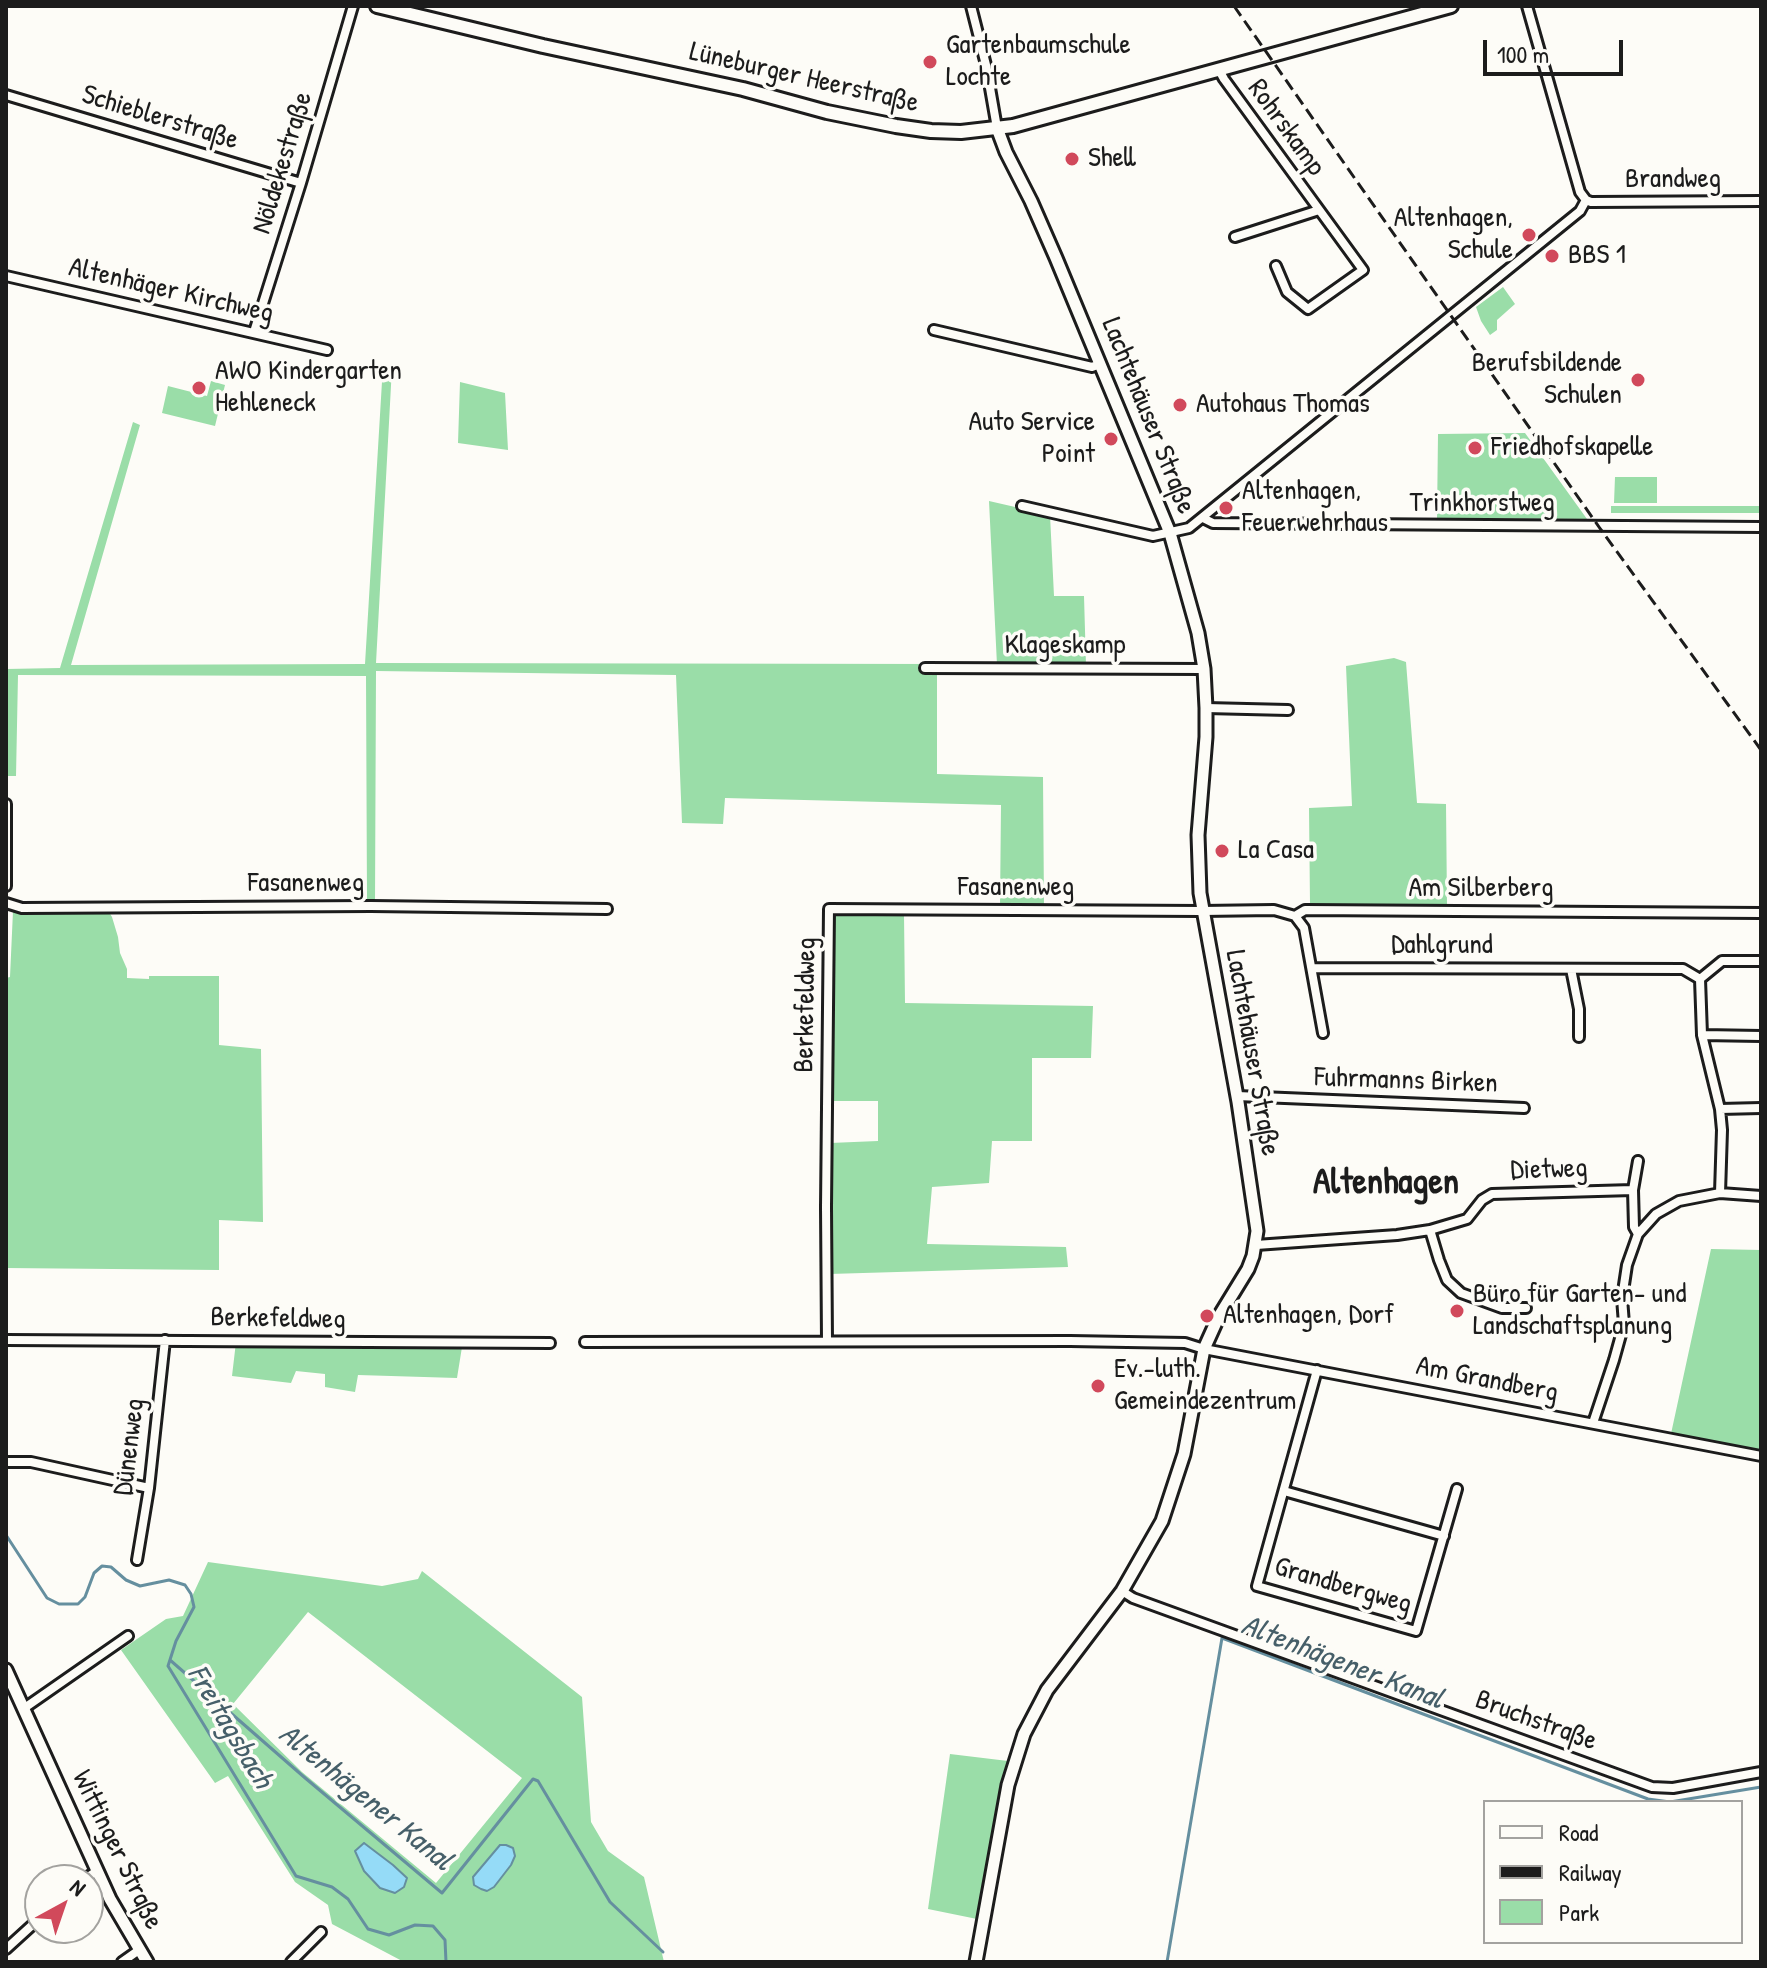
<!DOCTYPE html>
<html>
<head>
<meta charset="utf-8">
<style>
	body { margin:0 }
	#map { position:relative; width:1767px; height:1968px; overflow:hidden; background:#fdfcf7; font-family:"Patrick Hand",sans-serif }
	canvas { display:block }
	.frame { position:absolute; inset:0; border:8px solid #1c1c1c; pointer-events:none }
	.legend { position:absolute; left:1483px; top:1800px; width:260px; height:144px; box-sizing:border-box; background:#fdfcf7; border:2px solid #a3a29f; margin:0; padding:10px 14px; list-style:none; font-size:24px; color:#1c1c1c }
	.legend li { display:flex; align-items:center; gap:16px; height:40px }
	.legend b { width:40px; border:2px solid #a3a29f }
	.north { position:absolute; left:24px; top:1864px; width:80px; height:80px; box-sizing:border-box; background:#fdfcf7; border:2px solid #a3a29f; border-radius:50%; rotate:40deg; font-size:22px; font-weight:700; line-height:32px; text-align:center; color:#1c1c1c }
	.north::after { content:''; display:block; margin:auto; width:28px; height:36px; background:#d1495b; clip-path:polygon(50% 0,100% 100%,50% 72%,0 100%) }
	.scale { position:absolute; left:1483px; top:40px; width:140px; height:36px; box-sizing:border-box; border:4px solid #1c1c1c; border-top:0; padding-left:10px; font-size:24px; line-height:28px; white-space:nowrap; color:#1c1c1c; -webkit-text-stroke:6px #fdfcf7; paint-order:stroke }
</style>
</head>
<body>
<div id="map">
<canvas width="1767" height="1968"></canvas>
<div class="frame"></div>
<ul class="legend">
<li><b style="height:10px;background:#fdfcf7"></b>Road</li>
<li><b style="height:10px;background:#1c1c1c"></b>Railway</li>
<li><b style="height:22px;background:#9adda8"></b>Park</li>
</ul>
<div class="north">N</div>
<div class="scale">100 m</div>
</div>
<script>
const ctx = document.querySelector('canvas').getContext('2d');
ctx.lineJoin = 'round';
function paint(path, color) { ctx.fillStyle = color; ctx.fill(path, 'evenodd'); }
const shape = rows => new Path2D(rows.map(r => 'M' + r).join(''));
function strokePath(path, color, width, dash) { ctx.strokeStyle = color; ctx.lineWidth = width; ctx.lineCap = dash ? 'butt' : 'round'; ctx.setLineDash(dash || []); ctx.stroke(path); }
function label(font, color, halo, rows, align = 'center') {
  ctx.font = font + ' "Patrick Hand",sans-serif'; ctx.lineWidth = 7; ctx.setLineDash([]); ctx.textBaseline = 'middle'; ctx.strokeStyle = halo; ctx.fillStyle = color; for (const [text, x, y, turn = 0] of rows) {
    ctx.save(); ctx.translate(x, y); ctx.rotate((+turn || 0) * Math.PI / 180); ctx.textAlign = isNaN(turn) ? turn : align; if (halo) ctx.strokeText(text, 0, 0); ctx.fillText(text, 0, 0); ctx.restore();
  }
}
const green = shape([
	[1503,287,1515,304,1497,320,1497,330,1490,335,1481,321,1476,307],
	[383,365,392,367,376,663,937,664,937,774,1043,777,1044,907,1000,906,1001,805,725,798,723,824,682,823,676,675,376,671,375,902,367,903,366,676,18,675,16,776,6,776,6,669,60,668,133,422,140,425,71,665,365,664],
	[211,381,225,385,215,426,162,413,168,386,207,396],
	[460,382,505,393,508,450,458,443],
	[1525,433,1587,519,1437,518,1438,434],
	[1615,477,1657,477,1657,503,1614,503],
	[989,501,1050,515,1054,596,1084,596,1086,665,997,665],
	[1611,506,1761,506,1761,513,1611,513],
	[1394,658,1406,662,1417,803,1446,804,1447,905,1310,904,1309,808,1352,806,1346,666],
	[13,911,109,912,112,917,118,937,120,953,127,969,127,978,149,979,149,976,219,976,219,1045,261,1049,263,1222,219,1220,219,1270,6,1268,6,978,10,977],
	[833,913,904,914,905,1003,1093,1006,1091,1058,1032,1058,1032,1141,992,1141,989,1183,932,1187,927,1244,1066,1247,1068,1267,829,1274,830,1143,878,1141,878,1101,830,1101],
	[1711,1249,1761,1250,1761,1457,1669,1443],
	[236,1342,462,1347,457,1378,358,1375,355,1392,325,1387,325,1374,296,1371,291,1383,232,1376],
	[208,1562,382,1586,418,1579,422,1571,582,1697,591,1822,608,1851,644,1877,664,1962,404,1962,332,1924,328,1905,295,1882,228,1776,215,1783,121,1650,166,1619,183,1616],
	[308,1612,522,1778,436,1883,302,1772,233,1704],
	[950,1754,1008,1761,1001,1785,977,1919,928,1909]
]);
const water = shape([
	[364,1843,393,1865,407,1878,404,1887,395,1893,380,1888,364,1871,355,1851,364,1843],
	[500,1845,506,1845,513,1848,515,1856,511,1865,494,1887,487,1891,481,1889,474,1885,473,1877,500,1845]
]);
const stream = shape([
	[6,1535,47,1598,59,1604,78,1604,85,1597,94,1573,102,1566,111,1567,126,1580,140,1586,169,1580,185,1585,191,1594,194,1607,176,1641,168,1666,296,1876,332,1887,348,1899,368,1929,389,1935,415,1925,433,1926,445,1940,446,1962],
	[170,1660,304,1777,442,1893,533,1779,538,1781,610,1902,663,1952],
	[1167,1962,1222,1638,1648,1799,1670,1802,1761,1787]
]);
const street = shape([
	[971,6,986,65,997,128],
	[1527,6,1580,192,1586,200],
	[1219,70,1224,79,1363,270,1308,309,1287,292,1276,266],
	[6,95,301,183],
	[1586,200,1591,202,1761,201],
	[1235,237,1319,210],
	[6,276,327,350],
	[934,330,1092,367,1100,364],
	[254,332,301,183,353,6],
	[1022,506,1153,536,1189,528,1580,211,1586,200],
	[1203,518,1213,523,1761,527],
	[925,668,1204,669],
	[1206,708,1288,710],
	[6,804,6,886],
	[6,903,22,908,371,906,607,909],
	[1295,916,1304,928,1323,1033],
	[1312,968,1683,969,1700,979],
	[1571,969,1579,1009,1579,1037],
	[1700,979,1722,961,1761,961],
	[1702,1035,1761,1036],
	[1237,1096,1524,1108],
	[1720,1109,1761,1108],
	[1633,1190,1638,1161],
	[1720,1193,1761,1196],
	[1430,1230,1439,1260,1447,1280,1461,1293,1502,1308,1526,1308],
	[1256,1245,1397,1235,1430,1230,1467,1219,1482,1200,1492,1194,1633,1190,1634,1227,1638,1234],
	[6,1340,550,1343],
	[827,1341,826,1207,829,909,1202,911,1274,910,1295,916,1305,910,1761,913],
	[585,1342,1070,1341,1185,1343,1204,1349,1761,1456],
	[1317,1370,1257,1586,1416,1631,1457,1489],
	[1593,1423,1614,1360,1624,1324,1622,1298,1627,1265,1638,1234,1656,1214,1679,1201,1720,1193,1722,1130,1720,1109,1702,1035,1700,979],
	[6,1462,31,1462,149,1488],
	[1284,1491,1444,1536],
	[137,1560,149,1488,165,1340],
	[1122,1591,1133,1598,1652,1787,1673,1788,1761,1772],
	[23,1709,128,1636],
	[83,1880,97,1871],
	[6,1949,40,1918],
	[122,1962,139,1950],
	[291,1962,321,1932]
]);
const secondary = shape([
	[6,1670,110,1899,147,1962],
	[976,1962,1008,1785,1024,1734,1047,1690,1122,1591,1162,1521,1184,1454,1204,1349,1218,1318,1248,1269,1253,1256,1257,1231,1238,1102,1200,893,1198,835,1206,737,1206,708,1204,669,1198,633,1170,533,1056,258,1031,201,1006,152,997,128]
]);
const primary = shape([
	[377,6,543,46,743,89,827,112,896,126,931,131,961,132,1013,126,1451,6]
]);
const rail = shape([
	[1234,6,1599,527,1761,750]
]);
const markers = [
	[930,62,8,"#d1495b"],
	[1072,159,8,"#d1495b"],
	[1529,235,8,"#d1495b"],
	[1552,256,8,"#d1495b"],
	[1638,380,8,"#d1495b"],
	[199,388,8,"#d1495b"],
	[1180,405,8,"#d1495b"],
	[1111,439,8,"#d1495b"],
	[1475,448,8,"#d1495b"],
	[1226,508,8,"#d1495b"],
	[1222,851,8,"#d1495b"],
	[1457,1311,8,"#d1495b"],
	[1207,1316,8,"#d1495b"],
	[1098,1386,8,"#d1495b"]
];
const poiNames = [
	["Gartenbaumschule",946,46],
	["Lochte",946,78],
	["Shell",1088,159],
	["Altenhagen,",1513,219,"right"],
	["Schule",1513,251,"right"],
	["BBS 1",1568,256],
	["Berufsbildende",1622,364,"right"],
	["Schulen",1622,396,"right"],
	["AWO Kindergarten",215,372],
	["Hehleneck",215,404],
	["Autohaus Thomas",1196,405],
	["Auto Service",1095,423,"right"],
	["Point",1095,455,"right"],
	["Friedhofskapelle",1491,448],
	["Altenhagen,",1242,492],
	["Feuerwehrhaus",1242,524],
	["La Casa",1238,851],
	["Büro für Garten- und",1473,1295],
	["Landschaftsplanung",1473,1327],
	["Altenhagen, Dorf",1223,1316],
	["Ev.-luth.",1114,1370],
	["Gemeindezentrum",1114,1402]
];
const streetNames = [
	["Lüneburger Heerstraße",804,78,13],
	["Schieblerstraße",160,118,17],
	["Rohrskamp",1286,128,54],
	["Nöldekestraße",283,163,-73],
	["Brandweg",1673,180],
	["Altenhäger Kirchweg",171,291,13],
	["Lachtehäuser Straße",1148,416,68],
	["Trinkhorstweg",1482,504],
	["Klageskamp",1065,646],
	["Fasanenweg",306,884],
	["Fasanenweg",1016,888],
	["Am Silberberg",1481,889],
	["Dahlgrund",1442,946],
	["Berkefeldweg",806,1005,-89],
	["Lachtehäuser Straße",1252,1053,80],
	["Fuhrmanns Birken",1406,1081,2],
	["Dietweg",1549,1170,-2],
	["Berkefeldweg",278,1319,1],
	["Am Grandberg",1487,1380,11],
	["Dünenweg",130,1447,-83],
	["Grandbergweg",1343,1586,16],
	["Bruchstraße",1536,1721,20],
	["Wittinger Straße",117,1850,64]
];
const waterNames = [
	["Altenhägener Kanal",1342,1663,21],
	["Freitagsbach",229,1727,59],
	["Altenhägener Kanal",365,1798,39]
];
const districtNames = [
	["Altenhagen",1386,1183]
];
paint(green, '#9adda8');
paint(water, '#95dbf7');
strokePath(water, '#658f9f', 2);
strokePath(stream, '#658f9f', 3);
strokePath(street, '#1c1c1c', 14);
strokePath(secondary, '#1c1c1c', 17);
strokePath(primary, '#1c1c1c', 18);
strokePath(street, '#fdfcf7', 8);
strokePath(secondary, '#fdfcf7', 11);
strokePath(primary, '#fdfcf7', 12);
strokePath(rail, '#1c1c1c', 3, [12, 6]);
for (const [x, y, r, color] of markers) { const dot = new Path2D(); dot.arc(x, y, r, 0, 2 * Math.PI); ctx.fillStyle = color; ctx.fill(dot); strokePath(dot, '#fdfcf7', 3); }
label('28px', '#1c1c1c', '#fdfcf7', poiNames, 'left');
label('28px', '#1c1c1c', '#fdfcf7', streetNames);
label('italic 30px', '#465f69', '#fdfcf7', waterNames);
label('bold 36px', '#1c1c1c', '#fdfcf7', districtNames);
</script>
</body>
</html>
